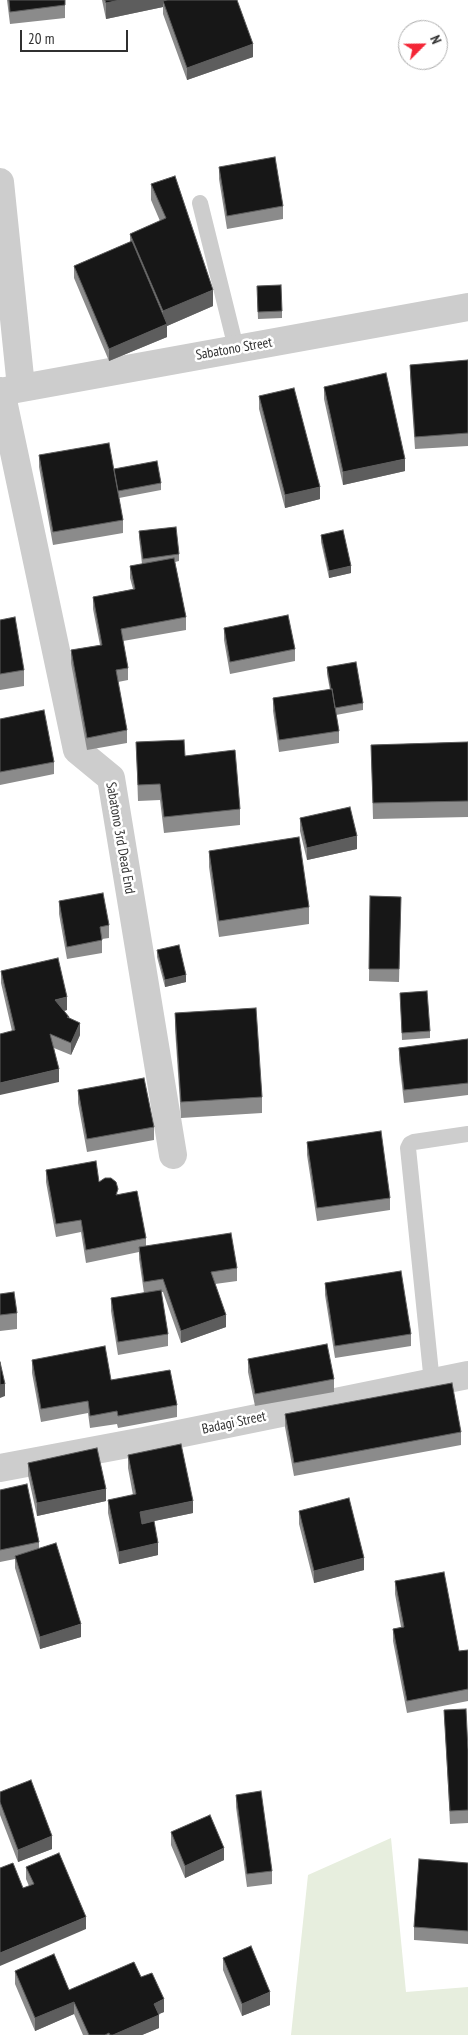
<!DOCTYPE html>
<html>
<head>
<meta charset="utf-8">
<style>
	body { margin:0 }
	#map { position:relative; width:468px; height:2035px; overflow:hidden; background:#fff; font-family:"PT Sans Narrow",sans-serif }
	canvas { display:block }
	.north { position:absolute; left:398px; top:20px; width:50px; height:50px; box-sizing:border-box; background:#fff; border:1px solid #acacac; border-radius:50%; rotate:67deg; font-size:14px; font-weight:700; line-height:20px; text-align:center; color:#303030 }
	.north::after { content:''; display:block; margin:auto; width:18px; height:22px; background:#f42636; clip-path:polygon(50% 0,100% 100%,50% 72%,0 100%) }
	.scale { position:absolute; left:20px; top:30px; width:108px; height:22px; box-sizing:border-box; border:2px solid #303030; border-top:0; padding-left:6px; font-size:15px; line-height:18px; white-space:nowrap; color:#303030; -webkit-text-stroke:4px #fff; paint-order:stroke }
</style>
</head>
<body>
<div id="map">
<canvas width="468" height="2035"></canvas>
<div class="north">N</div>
<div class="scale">20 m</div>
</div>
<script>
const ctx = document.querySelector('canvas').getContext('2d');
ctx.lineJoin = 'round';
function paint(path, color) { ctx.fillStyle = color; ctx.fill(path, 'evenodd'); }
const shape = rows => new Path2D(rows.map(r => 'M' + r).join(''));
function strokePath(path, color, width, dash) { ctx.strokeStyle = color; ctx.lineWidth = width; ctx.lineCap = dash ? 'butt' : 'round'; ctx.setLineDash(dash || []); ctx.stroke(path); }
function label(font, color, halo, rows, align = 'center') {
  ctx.font = font + ' "PT Sans Narrow",sans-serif'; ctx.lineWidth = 5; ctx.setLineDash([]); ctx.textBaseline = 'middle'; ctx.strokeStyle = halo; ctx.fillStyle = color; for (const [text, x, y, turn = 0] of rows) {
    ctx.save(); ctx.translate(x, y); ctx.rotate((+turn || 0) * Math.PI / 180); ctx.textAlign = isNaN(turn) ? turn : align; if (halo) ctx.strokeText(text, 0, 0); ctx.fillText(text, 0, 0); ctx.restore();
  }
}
const green = shape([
	[391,1838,406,1992,468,1987,468,2035,291,2035,308,1875]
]);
const service = shape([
	[200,203,236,348],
	[432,1383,408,1148,410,1144,414,1142,468,1134]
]);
const minor = shape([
	[0,182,21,387],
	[1,391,77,750,111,778,173,1155],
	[0,392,468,307],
	[0,1468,144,1441,468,1375]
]);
const wall = shape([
	[7,0,65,0,65,18,10,24],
	[102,0,237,0,253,57,187,80,163,14,163,7,106,19],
	[219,167,283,206,283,219,227,229,219,179],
	[151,184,213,306,167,326,167,337,109,361,74,278,74,266,130,242,130,234,160,221,151,200],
	[257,293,282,311,282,318,258,319],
	[468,360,468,446,415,449,410,377,410,365],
	[324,387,405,471,343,485,324,399],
	[259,396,320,499,285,508,259,409],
	[39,455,114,469,161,483,161,490,119,498,123,520,123,533,53,545,39,467],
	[139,531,179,554,179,561,175,562,186,617,186,630,123,641,128,668,128,680,118,682,127,730,127,743,87,750,71,663,71,650,100,645,93,609,93,597,133,589,130,578,130,566,142,564,139,538],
	[321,535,351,573,329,578,321,542],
	[0,620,24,670,24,686,0,690],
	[224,628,295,649,295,661,230,674,224,640],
	[327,667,363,703,363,710,336,715,339,731,339,743,279,752,273,711,273,698,330,690,327,674],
	[0,719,54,762,54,774,0,785],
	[136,742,185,756,240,809,240,825,164,833,160,800,138,801],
	[468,742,468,817,373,819,371,745],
	[300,818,357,849,307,860,300,831],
	[209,851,309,907,309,924,219,937,209,867],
	[370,896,401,897,399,982,369,981],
	[59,901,109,925,109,938,102,939,102,953,67,959,59,914],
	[157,950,186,982,165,987,157,957],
	[1,971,67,1010,64,1011,69,1017,80,1035,71,1055,54,1048,59,1082,12,1031,1,983],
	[400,993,430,1031,430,1038,402,1040],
	[175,1013,262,1097,262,1113,181,1118,175,1029],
	[468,1039,468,1095,404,1103,399,1060,399,1048],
	[78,1090,154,1127,154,1140,87,1152,78,1103],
	[307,1142,390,1198,390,1210,317,1221,307,1155],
	[46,1170,99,1182,118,1194,146,1238,146,1246,237,1268,237,1281,215,1284,226,1327,181,1343,163,1292,161,1292,168,1334,168,1346,118,1355,111,1311,111,1298,144,1293,139,1259,139,1252,86,1263,81,1232,56,1237,46,1182],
	[325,1283,411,1334,411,1346,335,1358,325,1295],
	[0,1294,17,1313,17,1329,0,1331],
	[248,1359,334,1379,334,1392,255,1406,248,1372],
	[32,1360,111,1380,177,1405,177,1417,118,1428,117,1424,90,1428,88,1413,41,1422,32,1373],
	[285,1414,461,1432,461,1445,294,1476,285,1427],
	[128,1455,193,1513,154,1521,158,1555,119,1564,108,1513,108,1500,133,1495,128,1468],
	[28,1463,106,1501,37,1516,28,1475],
	[0,1490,39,1542,39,1548,81,1637,40,1649,15,1568,15,1559,0,1562],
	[299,1511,364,1570,314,1583,299,1524],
	[395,1581,459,1651,468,1650,468,1701,407,1713,393,1641,393,1629,401,1627,395,1594],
	[444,1710,468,1750,468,1823,450,1824],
	[0,1792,52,1849,18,1862,0,1815],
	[236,1795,272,1871,272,1884,247,1887,236,1807],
	[171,1832,224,1860,185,1878,171,1845],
	[468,1863,468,1944,414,1940,414,1927],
	[26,1867,86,1929,23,1888,29,1886,26,1879],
	[223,1958,270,2005,242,2016,223,1970],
	[15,1971,69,1990,141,1977,164,2012,159,2014,159,2028,142,2035,83,2035,74,2014,35,2031,15,1984]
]);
const shadedWall = shape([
	[120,0,194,0,163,1,163,7,106,19,106,3],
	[253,44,253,57,187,80,187,68],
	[213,290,213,306,167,326,167,337,109,361,109,349,163,326,163,311],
	[405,459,405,471,343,485,343,472],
	[320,487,320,499,285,508,285,495],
	[351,566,351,573,329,578,329,571],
	[357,836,357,849,307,860,307,848],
	[186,975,186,982,165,987,165,980],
	[67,997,67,1010,55,1013,55,1000],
	[80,1023,80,1035,71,1055,71,1043],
	[59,1069,59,1082,0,1095,0,1083],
	[226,1315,226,1327,181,1343,181,1331],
	[5,1384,5,1396,0,1398,0,1385],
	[106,1489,106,1501,37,1516,37,1503],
	[193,1501,193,1513,140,1524,140,1512],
	[158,1543,158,1555,119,1564,119,1552],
	[364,1558,364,1570,314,1583,314,1571],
	[81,1624,81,1637,40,1649,40,1637],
	[52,1836,52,1849,18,1862,18,1850],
	[224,1848,224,1860,185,1878,185,1866],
	[86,1917,86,1929,0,1966,0,1953],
	[270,1992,270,2005,242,2016,242,2004],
	[164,1999,164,2012,154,2016,154,2004],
	[74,2002,74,2014,35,2031,35,2018],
	[159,2015,159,2028,142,2035,113,2035]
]);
const building = shape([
	[9,0,65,0,65,5,10,12,9,0],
	[105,0,120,0,106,3,105,0],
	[167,0,237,0,253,44,187,68,163,1,167,0],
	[275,157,283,206,227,216,219,167,275,157],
	[175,176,213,290,163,311,130,234,166,218,151,184,175,176],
	[132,241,167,324,109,349,74,266,132,241],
	[281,285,282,311,258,312,257,286,281,285],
	[468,360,468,433,415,437,410,365,468,360],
	[386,373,405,459,343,472,324,387,386,373],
	[294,388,320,487,285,495,259,396,294,388],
	[109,443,123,520,53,532,39,455,109,443],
	[157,461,161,483,118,491,114,469,157,461],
	[176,527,179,554,143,559,139,531,176,527],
	[343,530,351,566,329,571,321,535,343,530],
	[174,558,186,617,121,629,128,668,116,670,127,730,87,738,71,650,102,645,93,597,135,589,130,566,174,558],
	[288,615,295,649,230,662,224,628,288,615],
	[15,617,24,670,0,674,0,620,15,617],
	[356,662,363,703,335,708,332,689,331,689,327,667,356,662],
	[332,689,339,731,279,740,273,698,332,689],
	[44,710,54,762,0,772,0,719,44,710],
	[184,740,185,756,235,750,240,809,164,817,160,784,138,785,136,742,184,740],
	[468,742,468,801,373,803,371,745,468,742],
	[350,807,357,836,307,848,300,818,350,807],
	[299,837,309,907,219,921,209,851,299,837],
	[103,893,109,925,100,927,102,940,67,947,59,901,103,893],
	[370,896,401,897,399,969,369,969,370,896],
	[179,945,186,975,165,980,157,950,179,945],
	[58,958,67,997,55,1000,69,1017,67,1017,80,1023,71,1043,50,1034,59,1069,0,1083,0,1034,15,1030,1,971,58,958],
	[427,991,430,1031,402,1033,400,993,427,991],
	[256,1008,262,1097,181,1102,175,1013,256,1008],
	[468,1039,468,1083,404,1090,399,1048,468,1039],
	[144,1078,154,1127,87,1139,78,1090,144,1078],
	[381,1131,390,1198,317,1208,307,1142,381,1131],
	[96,1161,99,1182,105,1178,111,1178,116,1182,118,1189,116,1195,137,1191,146,1238,86,1250,81,1220,56,1224,46,1170,96,1161],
	[231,1233,237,1268,211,1272,226,1315,181,1331,163,1279,144,1282,139,1247,231,1233],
	[401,1271,411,1334,335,1346,325,1283,401,1271],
	[161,1290,168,1334,118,1342,111,1298,161,1290],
	[14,1292,17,1313,0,1315,0,1294,14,1292],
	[327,1344,334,1379,255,1394,248,1359,327,1344],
	[105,1346,111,1380,170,1370,177,1405,118,1416,117,1411,90,1416,88,1401,41,1409,32,1360,105,1346],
	[0,1362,5,1384,0,1385,0,1362],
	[452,1383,461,1432,294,1463,285,1414,452,1383],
	[181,1444,193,1501,140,1512,142,1524,154,1521,158,1543,119,1552,108,1500,136,1494,128,1455,181,1444],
	[97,1448,106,1489,37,1503,28,1463,97,1448],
	[27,1484,39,1542,0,1550,0,1490,27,1484],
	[349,1498,364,1558,314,1571,299,1511,349,1498],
	[56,1543,81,1624,40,1637,15,1556,56,1543],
	[444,1572,459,1651,468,1650,468,1689,407,1701,393,1629,404,1627,395,1581,444,1572],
	[466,1709,468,1750,468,1810,450,1811,444,1710,466,1709],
	[31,1780,52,1836,18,1850,0,1802,0,1792,31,1780],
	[261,1791,272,1871,247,1874,236,1795,261,1791],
	[210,1815,224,1848,185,1866,171,1832,210,1815],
	[59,1853,86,1917,0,1953,0,1868,13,1863,23,1888,34,1884,26,1867,59,1853],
	[419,1859,468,1863,468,1931,414,1927,419,1859],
	[251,1946,270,1992,242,2004,223,1958,251,1946],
	[54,1954,69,1990,134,1962,141,1977,152,1973,164,1999,154,2004,159,2015,113,2035,110,2035,109,2033,105,2035,89,2035,74,2002,35,2018,15,1971,54,1954]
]);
const streetNames = [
	["Sabatono Street",234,349,-10],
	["Sabatono 3rd Dead End",120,838,80],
	["Badagi Street",234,1423,-12]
];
paint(green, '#e7eede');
strokePath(service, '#cdcdcd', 16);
strokePath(minor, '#cdcdcd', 28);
paint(wall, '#8b8b8b');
paint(shadedWall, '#5d5d5d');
paint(building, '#171717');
strokePath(building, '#5d5d5d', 1);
label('14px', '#303030', '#fff', streetNames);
</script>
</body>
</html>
